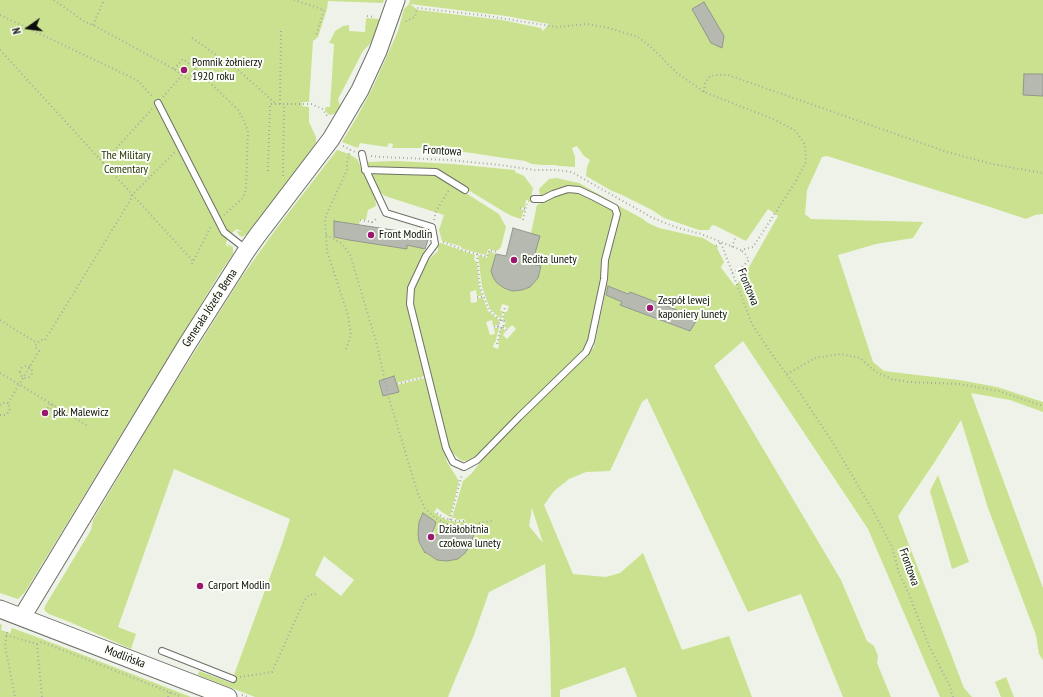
<!DOCTYPE html>
<html>
<head>
<meta charset="utf-8">
<style>
	body { margin:0 }
	#map { position:relative; width:1043px; height:697px; overflow:hidden; background:#eff2e8; font-family:"PT Sans Narrow",sans-serif }
	canvas { display:block }
	.north { position:absolute; left:8px; top:8px; width:40px; height:40px; -webkit-text-stroke:3px #fcfff7; paint-order:stroke; rotate:256deg; font-size:11px; font-weight:700; line-height:16px; text-align:center; color:#0d0e0b }
	.north::after { content:''; display:block; margin:auto; width:14px; height:18px; background:#0d0e0b; clip-path:polygon(50% 0,100% 100%,50% 72%,0 100%) }
</style>
</head>
<body>
<div id="map">
<canvas width="1043" height="697"></canvas>
<div class="north">N</div>
</div>
<script>
const ctx = document.querySelector('canvas').getContext('2d');
ctx.lineJoin = 'round';
function paint(path, color) { ctx.fillStyle = color; ctx.fill(path, 'evenodd'); }
const shape = rows => new Path2D(rows.map(r => 'M' + r).join(''));
function strokePath(path, color, width, dash) { ctx.strokeStyle = color; ctx.lineWidth = width; ctx.lineCap = dash ? 'butt' : 'round'; ctx.setLineDash(dash || []); ctx.stroke(path); }
function label(font, color, halo, rows, align = 'center') {
  ctx.font = font + ' "PT Sans Narrow",sans-serif'; ctx.lineWidth = 4; ctx.setLineDash([]); ctx.textBaseline = 'middle'; ctx.strokeStyle = halo; ctx.fillStyle = color; for (const [text, x, y, turn = 0] of rows) {
    ctx.save(); ctx.translate(x, y); ctx.rotate((+turn || 0) * Math.PI / 180); ctx.textAlign = isNaN(turn) ? turn : align; if (halo) ctx.strokeText(text, 0, 0); ctx.fillText(text, 0, 0); ctx.restore();
  }
}
const green = shape([
	[0,0,384,0,383,3,328,1,327,9,318,37,313,41,309,102,302,102,302,106,309,107,309,122,316,137,316,143,285,186,247,234,242,237,239,235,237,232,237,231,242,232,237,229,232,233,227,239,226,245,230,248,227,244,228,244,233,247,233,254,220,273,25,592,18,599,0,593],
	[410,0,1043,0,1043,214,1035,215,1026,219,987,206,827,156,822,157,807,190,805,214,811,219,923,222,913,238,876,244,838,255,873,362,884,371,959,380,997,387,1043,402,1043,412,1010,400,971,393,1043,588,1043,660,1039,654,1036,635,988,508,961,420,934,463,898,516,964,688,972,697,940,697,868,529,743,341,714,366,841,580,867,641,874,646,878,656,877,663,891,697,843,697,801,594,748,612,647,398,642,402,610,471,586,472,569,479,554,491,544,505,573,574,606,577,620,573,643,553,682,650,729,636,752,697,637,697,625,667,560,690,560,697,551,697,550,645,545,564,489,592,474,635,456,677,448,697,255,697,198,675,199,671,231,683,282,544,290,519,174,469,118,627,136,634,131,649,72,623,49,614,46,612,44,609,45,606,91,530,93,520,163,402,241,278,276,229,337,150,349,154,357,159,375,197,376,206,368,210,366,220,360,219,359,225,334,221,334,237,349,240,407,249,407,245,425,249,409,288,407,298,408,305,425,376,396,383,394,376,379,381,383,396,398,392,397,385,425,378,446,458,447,462,459,481,450,517,442,512,437,508,434,512,442,518,450,521,461,522,466,521,464,519,456,520,456,518,452,518,463,481,472,473,486,455,594,347,608,279,607,265,618,210,580,189,547,195,540,195,539,189,549,179,556,178,579,183,619,206,643,219,648,223,659,228,703,238,718,247,717,248,724,262,721,267,722,269,735,286,745,274,778,216,768,209,746,241,716,226,712,225,709,230,699,230,664,218,652,210,620,194,612,191,586,176,587,167,590,160,584,156,577,146,572,148,575,157,575,167,560,166,555,165,542,165,532,164,525,161,451,150,448,151,422,148,392,148,393,144,389,143,387,147,360,143,358,148,342,142,358,115,373,87,398,31,404,9,409,4],
	[410,4,506,16,549,24,543,31,541,28,502,20,418,10],
	[608,286,628,294,630,292,698,318,689,331,620,305,622,302,606,295],
	[532,508,543,543,529,526],
	[423,514,436,522,434,529,435,536,475,527,472,542,469,547,464,554,458,559,447,561,437,560,432,557,425,552,419,543,418,534,419,522],
	[324,556,354,580,341,596,315,575],
	[366,18,380,19,370,44,363,51,338,99,340,106,336,113,330,115,328,114,325,110,326,107,330,107,334,44,329,43,335,31,343,26,349,25,349,31,365,32],
	[396,161,453,164,515,170,515,172,524,176,533,188,530,202,528,202,528,200,526,200,525,208,520,207,520,209,524,210,521,219,512,216,506,213,437,171,371,168,367,166,367,162],
	[369,172,432,173,437,175,499,214,506,227,501,247,498,250,496,251,488,249,486,255,463,249,460,246,442,241,439,230,444,215,385,196,378,190],
	[568,191,579,192,610,208,614,213,614,220,600,279,590,335,582,351,505,427,477,457,467,461,463,461,459,459,450,450,417,323,413,304,414,290,419,278,427,261,438,251,438,244,441,243,463,251,475,255,474,260,477,262,479,286,482,296,477,296,476,290,470,292,471,303,477,302,477,298,483,298,488,311,499,320,498,325,493,326,492,320,486,322,490,335,495,334,494,328,499,328,495,343,494,343,493,347,498,349,499,344,498,344,501,328,504,329,506,331,503,335,507,339,516,329,512,325,508,329,504,326,506,321,503,320,505,312,507,312,509,306,502,304,500,311,503,311,501,319,490,309,482,287,478,255,487,258,489,251,496,254,491,271,497,283,504,288,512,291,522,290,530,287,538,278,541,267,532,264,531,233,537,205],
	[938,475,969,562,952,569,930,491],
	[0,624,2,625,1,630,10,633,12,628,37,637,191,697,0,697],
	[1006,677,1014,697,1001,697,995,682]
]);
const building = shape([
	[704,2,724,36,722,48,711,43,692,9,704,2],
	[1024,74,1043,74,1043,96,1023,95,1024,74],
	[334,221,406,232,406,236,428,240,425,249,407,245,407,249,349,240,334,237,334,221],
	[513,228,540,236,532,264,541,266,538,278,530,287,522,290,512,291,504,288,497,283,493,277,491,271,496,254,506,256,513,228],
	[608,286,628,294,630,292,698,318,690,331,620,305,622,302,606,295,608,286],
	[394,376,399,392,383,396,379,381,394,376],
	[423,513,436,522,431,537,453,529,475,527,472,542,465,553,458,559,447,561,437,560,425,552,425,553,419,542,418,534,419,522,423,513]
]);
const path = shape([
	[54,0,85,22,93,25,174,69,188,79,196,69],
	[294,0,324,10,316,36],
	[0,15,137,80,153,97],
	[367,16,375,17],
	[93,25,104,0],
	[192,38,238,70,275,103],
	[0,50,193,261],
	[174,69,183,59,196,69,238,110,243,119,248,131,246,189,243,198,224,215],
	[704,92,705,83,710,76,716,75,728,75,947,152,992,164,1043,173],
	[163,97,182,75],
	[280,104,281,30],
	[343,146,355,152],
	[371,156,381,157,450,160,500,165,535,170,557,170,572,172,582,178,653,218,678,228,701,234,741,250,753,247,796,181,806,162,805,145,796,131,773,119,704,92,677,73,652,48,638,37,609,28,587,24,557,27,481,15,417,8,415,17,404,22],
	[103,163,152,109],
	[268,171,270,104,311,104,323,109,326,115,330,116],
	[283,176,284,104],
	[520,208,525,209],
	[360,220,372,222,378,218],
	[434,220,436,211,449,190],
	[523,220,527,204],
	[372,227,372,222],
	[326,235,341,243,350,254,377,345,388,395,418,494,425,508,434,517,446,524,455,525,466,525,492,521],
	[443,242,459,248,462,250,487,257,489,250,497,252],
	[721,243,752,324,769,350,796,387,833,443,876,516,892,547,899,573,909,594,929,646,949,684,953,697],
	[716,246,721,242],
	[732,247,736,236],
	[477,254,480,287,489,310,500,320],
	[192,264,210,228,212,226],
	[732,273,740,269,749,260,746,255,742,251],
	[477,297,484,297],
	[0,320,37,343],
	[500,320,504,321,503,328,498,327,500,320],
	[502,321,505,307],
	[494,327,499,325],
	[503,327,507,330],
	[497,344,501,327],
	[346,349,351,335,348,315,327,251,325,220,327,213,347,170,347,163,350,150],
	'20 372a6 6 0 1 1 12 0a6 6 0 1 1-12 0Z',
	[0,373,88,426],
	[787,374,815,358,841,354,860,358,876,372,892,379,908,382,959,384,999,391,1043,406],
	[397,384,421,378],
	[8,403,39,351,35,347,37,343,41,340,45,340,131,199,132,195,175,152],
	[0,405,2,403,8,403],
	[46,412,50,403],
	[49,413,53,405],
	[0,415,5,415,9,412,10,408,8,403],
	[437,513,444,518,449,519,457,521,464,521],
	[450,520,462,474],
	[7,632,5,646,15,697],
	[6,635,37,644,42,642,182,697],
	[37,644,42,697],
	[240,677,272,672,304,601,309,595,317,594],
	[242,695,248,697],
	[168,697,170,692]
]);
const lane = shape([
	[158,103,224,232,247,250],
	[362,154,365,168,386,213,432,227,435,244,426,256,411,288,410,304,446,448,453,462,464,467,477,460,519,417,586,352,591,341,604,279,605,260,617,214,615,208,594,197,579,190,568,189,553,194,543,199,534,199],
	[365,170,436,172,465,190],
	[162,651,233,679]
]);
const secondary = shape([
	[0,609,228,697],
	[22,617,186,346,247,250,257,236,331,139,360,90,378,51,396,0]
]);
const markers = [
	[184,70,4,"#9a186e"],
	[371,235,4,"#9a186e"],
	[514,260,4,"#9a186e"],
	[650,308,4,"#9a186e"],
	[45,413,4,"#9a186e"],
	[431,537,4,"#9a186e"],
	[200,586,4,"#9a186e"]
];
const poiNames = [
	["Pomnik żołnierzy",192,63],
	["1920 roku",192,77],
	["Front Modlin",379,235],
	["Redita lunety",522,260],
	["Zespół lewej",658,301],
	["kaponiery lunety",658,315],
	["płk. Malewicz",53,413],
	["Działobitnia",439,530],
	["czołowa lunety",439,544],
	["Carport Modlin",208,586]
];
const streetNames = [
	["Frontowa",442,151,3],
	["Frontowa",748,287,68],
	["Generała Józefa Bema",210,308,-57],
	["Frontowa",909,567,70],
	["Modlińska",125,657,21]
];
const parkNames = [
	["The Military",126,156],
	["Cementary",126,170]
];
paint(green, '#cae28f');
paint(building, '#b6b9af');
strokePath(building, '#93968c', 1);
strokePath(lane, '#6d7067', 8);
strokePath(secondary, '#6d7067', 19);
strokePath(path, '#a8aba3', 2, [1, 3]);
strokePath(lane, '#fff', 6);
strokePath(secondary, '#fff', 17);
for (const [x, y, r, color] of markers) { const dot = new Path2D(); dot.arc(x, y, r, 0, 2 * Math.PI); ctx.fillStyle = color; ctx.fill(dot); strokePath(dot, '#fcfff7', 1.5); }
label('12px', '#0d0e0b', '#fcfff7', poiNames, 'left');
label('12px', '#0d0e0b', '#fcfff7', streetNames);
label('12px', '#2a340d', '#fcfff7', parkNames);
</script>
</body>
</html>
